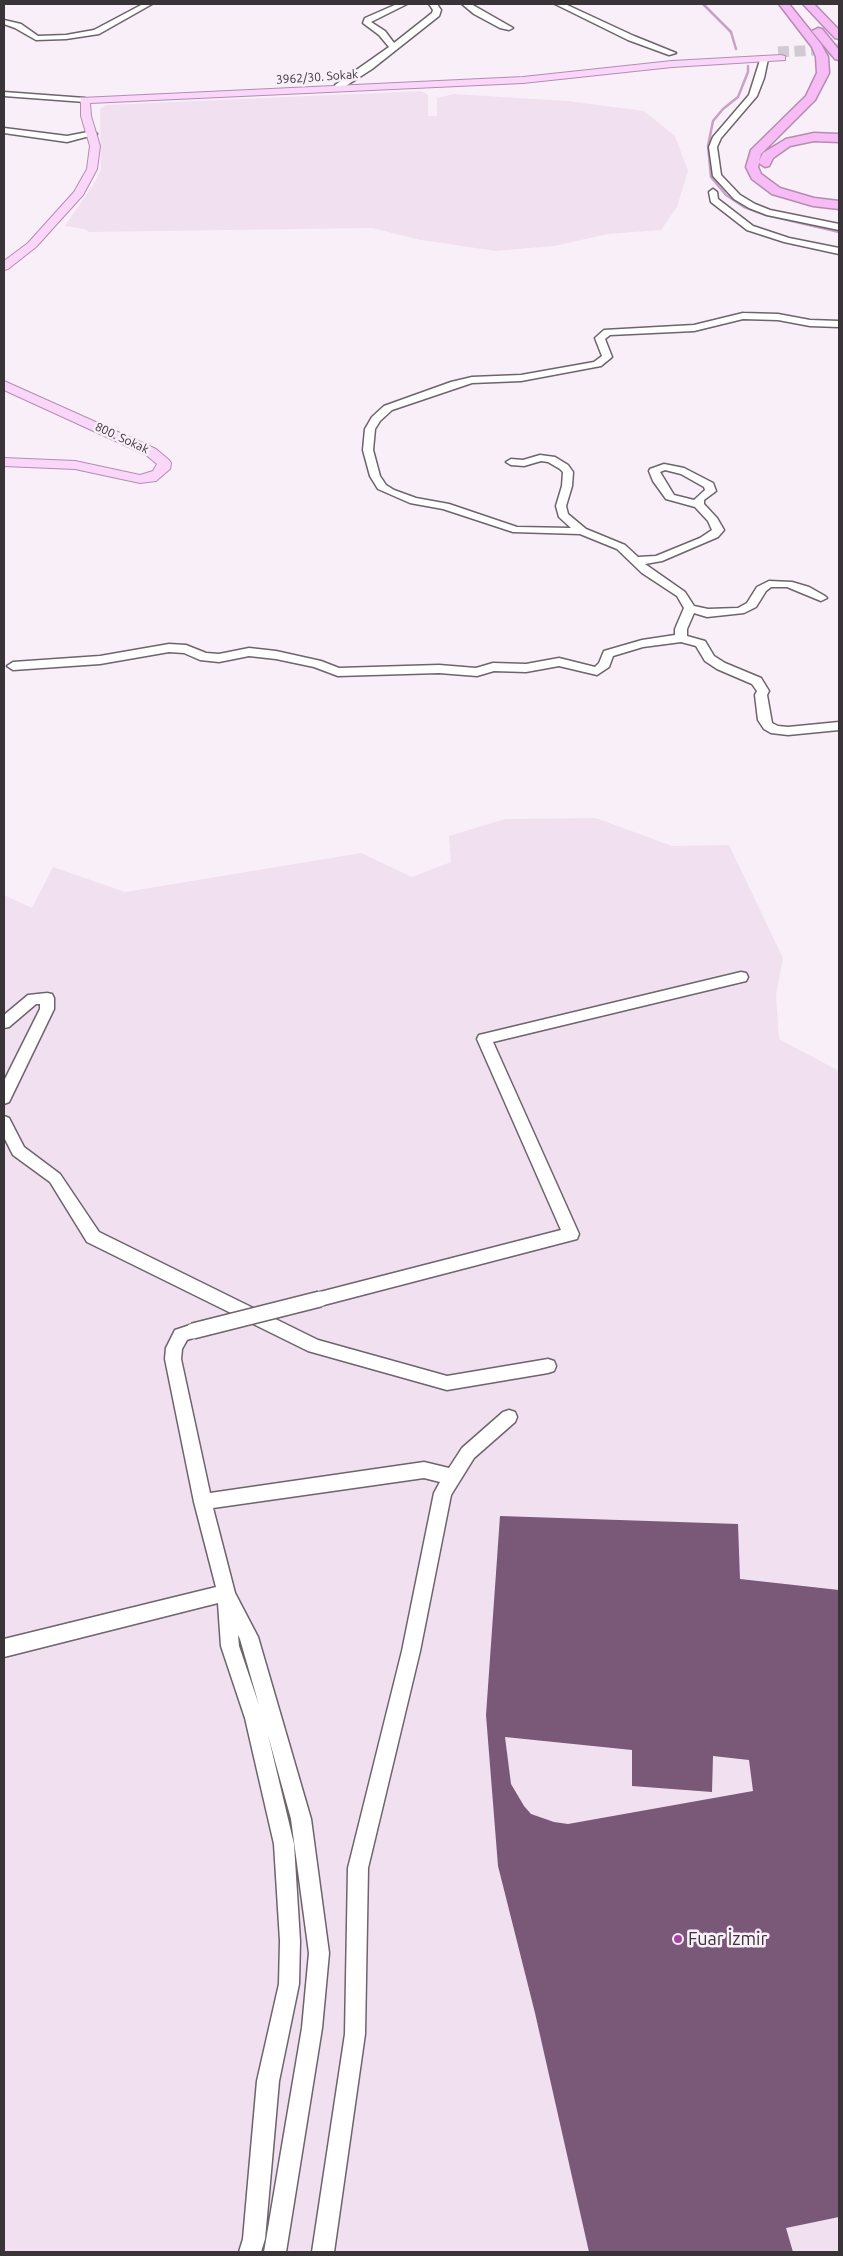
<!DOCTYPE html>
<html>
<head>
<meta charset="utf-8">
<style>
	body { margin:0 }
	#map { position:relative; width:843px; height:2256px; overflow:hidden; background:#f9eff9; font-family:Ubuntu,sans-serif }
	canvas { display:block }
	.frame { position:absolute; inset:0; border:5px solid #383438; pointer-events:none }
</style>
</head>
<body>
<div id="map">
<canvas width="843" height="2256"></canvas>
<div class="frame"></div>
</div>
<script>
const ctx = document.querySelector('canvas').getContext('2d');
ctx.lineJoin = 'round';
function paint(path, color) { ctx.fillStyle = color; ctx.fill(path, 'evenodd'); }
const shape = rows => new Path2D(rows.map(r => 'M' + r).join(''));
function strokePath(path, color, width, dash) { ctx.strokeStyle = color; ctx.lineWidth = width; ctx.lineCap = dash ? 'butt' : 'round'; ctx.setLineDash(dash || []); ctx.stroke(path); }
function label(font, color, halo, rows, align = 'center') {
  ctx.font = font + ' Ubuntu,sans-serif'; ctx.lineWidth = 5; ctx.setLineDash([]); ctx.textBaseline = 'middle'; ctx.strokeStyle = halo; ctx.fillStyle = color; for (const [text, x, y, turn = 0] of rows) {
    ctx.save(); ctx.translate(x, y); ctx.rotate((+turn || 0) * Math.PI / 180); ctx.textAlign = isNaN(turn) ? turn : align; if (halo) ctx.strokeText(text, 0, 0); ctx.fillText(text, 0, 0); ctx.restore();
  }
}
const built = shape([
	[421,91,428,95,428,116,437,116,437,98,454,94,568,101,644,111,675,136,688,171,677,207,661,230,608,234,554,246,496,251,421,240,372,228,89,232,84,229,65,226,95,182,101,169,100,109,106,105],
	[596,818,672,846,729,845,783,958,776,995,779,1039,839,1071,839,2252,4,2252,4,895,32,908,53,867,125,892,361,853,412,877,451,862,449,836,505,819]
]);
const stream = shape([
	[703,4,731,32,736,49],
	[748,66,748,72,738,97,723,109,713,121,708,146,711,177,726,195,744,207,766,215,839,232]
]);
const building = shape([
	[500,1516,738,1524,740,1579,839,1590,839,2217,786,2228,793,2252,589,2252,535,2013,498,1866,486,1715],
	[505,1737,632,1750,632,1786,712,1792,713,1756,749,1760,753,1791,568,1824,554,1822,531,1814,524,1806,511,1784]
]);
const majorTunnel = shape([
	[778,52,839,49]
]);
const minor = shape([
	[143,4,152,4,99,34,66,39,36,40,15,28,4,24,4,20,21,24,38,36,66,35,94,30,143,4],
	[397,4,407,4,371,22,385,31,394,43,432,13,433,10,429,4,437,4,441,10,439,16,372,69,341,89,335,89,335,85,389,47,379,35,363,23,365,18,397,4],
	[462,4,471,4,513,28,509,30,500,28,474,14,462,4],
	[555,4,565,4,634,36,676,53,669,55,628,40,555,4],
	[761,57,768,59,764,78,757,96,721,138,717,147,721,175,740,195,755,204,770,210,839,224,839,230,767,215,749,208,734,199,713,176,709,147,713,137,749,95,761,57],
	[4,92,85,98,89,100,85,102,4,96,4,92],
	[4,128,67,136,93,131,97,134,67,142,4,133,4,128],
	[713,189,717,192,718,199,753,226,789,238,839,248,839,254,784,242,747,230,711,202,709,192,713,189],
	[743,313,778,314,810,320,839,321,839,327,810,326,778,320,743,319,694,331,610,335,605,339,612,357,601,366,521,381,472,383,392,410,380,421,375,429,373,450,380,476,386,485,394,490,416,498,449,504,517,527,571,528,559,517,556,506,562,486,563,472,560,469,548,462,541,461,524,466,511,465,506,462,511,459,523,460,540,455,555,457,568,465,573,472,572,486,566,506,568,514,586,529,625,545,638,557,656,556,700,538,712,530,708,521,695,507,666,499,653,481,649,471,650,469,664,464,684,468,713,483,716,491,704,500,704,504,717,518,724,530,718,537,662,561,645,564,685,592,694,606,708,609,738,608,747,603,757,587,769,581,792,582,809,587,825,596,827,598,821,601,787,587,771,587,766,591,756,607,744,613,707,617,694,613,687,629,687,636,705,641,714,656,725,663,761,678,769,691,767,695,772,723,778,726,788,727,839,722,839,730,788,735,771,733,764,729,758,720,755,695,757,691,752,684,717,669,705,661,696,646,681,642,643,647,613,656,609,667,597,675,559,666,526,672,494,671,477,676,439,673,338,676,314,667,276,659,249,656,219,662,200,660,184,653,169,652,100,664,13,670,7,666,13,662,100,656,169,644,186,645,206,653,219,654,249,648,276,651,321,661,339,668,439,665,476,668,493,663,526,664,559,658,595,667,599,663,604,651,642,640,675,635,675,629,684,608,677,596,642,573,617,549,580,534,513,532,443,509,410,503,378,489,370,476,363,450,365,429,372,417,384,406,451,382,472,377,521,375,594,362,602,356,595,338,604,330,694,325,743,313],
	[665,470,681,474,704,487,705,490,694,500,674,495,660,472,665,470],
	[741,972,746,973,748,977,746,981,493,1042,579,1234,577,1239,320,1306,314,1304,312,1299,314,1294,320,1292,561,1230,477,1039,479,1035,741,972],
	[47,993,52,994,54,998,54,1009,11,1098,9,1102,4,1104,4,1081,40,1009,40,1004,36,1004,9,1027,4,1028,4,1015,28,995,47,993],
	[4,1116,9,1118,24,1147,60,1174,99,1232,318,1340,447,1376,548,1359,554,1361,556,1366,554,1371,548,1373,447,1390,308,1351,87,1242,50,1182,13,1155,4,1137,4,1116],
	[193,1324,199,1326,201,1331,199,1336,187,1340,182,1349,181,1359,210,1493,424,1462,449,1468,462,1448,503,1412,509,1410,515,1412,517,1417,515,1422,474,1458,451,1495,420,1651,368,1868,365,2034,334,2252,312,2252,345,2034,348,1868,402,1651,434,1493,440,1482,424,1478,213,1508,235,1593,258,1637,311,1819,329,1953,322,2028,286,2252,264,2252,302,2028,309,1953,291,1819,268,1735,294,1844,300,1941,299,1984,279,2081,265,2239,261,2252,239,2252,243,2239,257,2081,279,1984,280,1941,274,1844,245,1718,221,1646,218,1603,4,1657,4,1639,216,1587,194,1502,165,1359,166,1348,175,1330,193,1324],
	[238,1635,240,1639,259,1705,239,1646,238,1635]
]);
const major = shape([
	[781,55,785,56,785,60,672,67,523,83,90,103,91,116,100,146,97,169,83,195,36,247,8,269,4,270,4,261,28,243,74,192,87,169,90,146,81,116,81,98,523,77,672,61,781,55],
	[4,381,156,449,169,460,171,463,170,469,156,481,140,483,75,469,4,466,4,458,75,461,140,475,153,471,157,464,146,455,4,390,4,381]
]);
const highway = shape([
	[779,4,789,4,821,44,828,57,829,73,815,100,761,154,759,161,763,153,786,139,814,133,839,134,839,142,814,141,790,146,773,158,769,166,765,167,759,163,758,167,761,174,780,188,814,198,839,201,839,209,813,206,772,194,752,179,746,167,751,150,806,96,817,73,816,57,812,47,779,4],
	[803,4,814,4,839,30,839,39,835,38,803,4],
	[818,28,822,29,839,50,839,60,835,59,812,31,818,28]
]);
const minorBridge = shape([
	[193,1331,320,1299]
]);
const markers = [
	[678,1939,5,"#a641a5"]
];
const farStreetnames = [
	["3962/30. Sokak",317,77,-4],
	["800. Sokak",122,438,25]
];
const nearPoinames = [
	["Fuar İzmir",688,1939]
];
paint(built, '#f1e1f0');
strokePath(stream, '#c6a2c4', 2.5);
paint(building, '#795878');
strokePath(majorTunnel, '#d2cad2', 11, [11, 5.5]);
strokePath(minor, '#6d646c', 3);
strokePath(major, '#b48cb3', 2);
strokePath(highway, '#b48cb3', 3);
paint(minor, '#fff');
paint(major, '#fad7f9');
paint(highway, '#f7bcf5');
strokePath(minorBridge, '#6d646c', 18, []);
strokePath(minorBridge, '#fff', 15);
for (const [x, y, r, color] of markers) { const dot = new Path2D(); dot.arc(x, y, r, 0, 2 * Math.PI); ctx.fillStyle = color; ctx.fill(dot); strokePath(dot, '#f9eff9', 2); }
label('12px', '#383438', '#f9eff9', farStreetnames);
label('18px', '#383438', '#f9eff9', nearPoinames, 'left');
</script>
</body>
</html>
